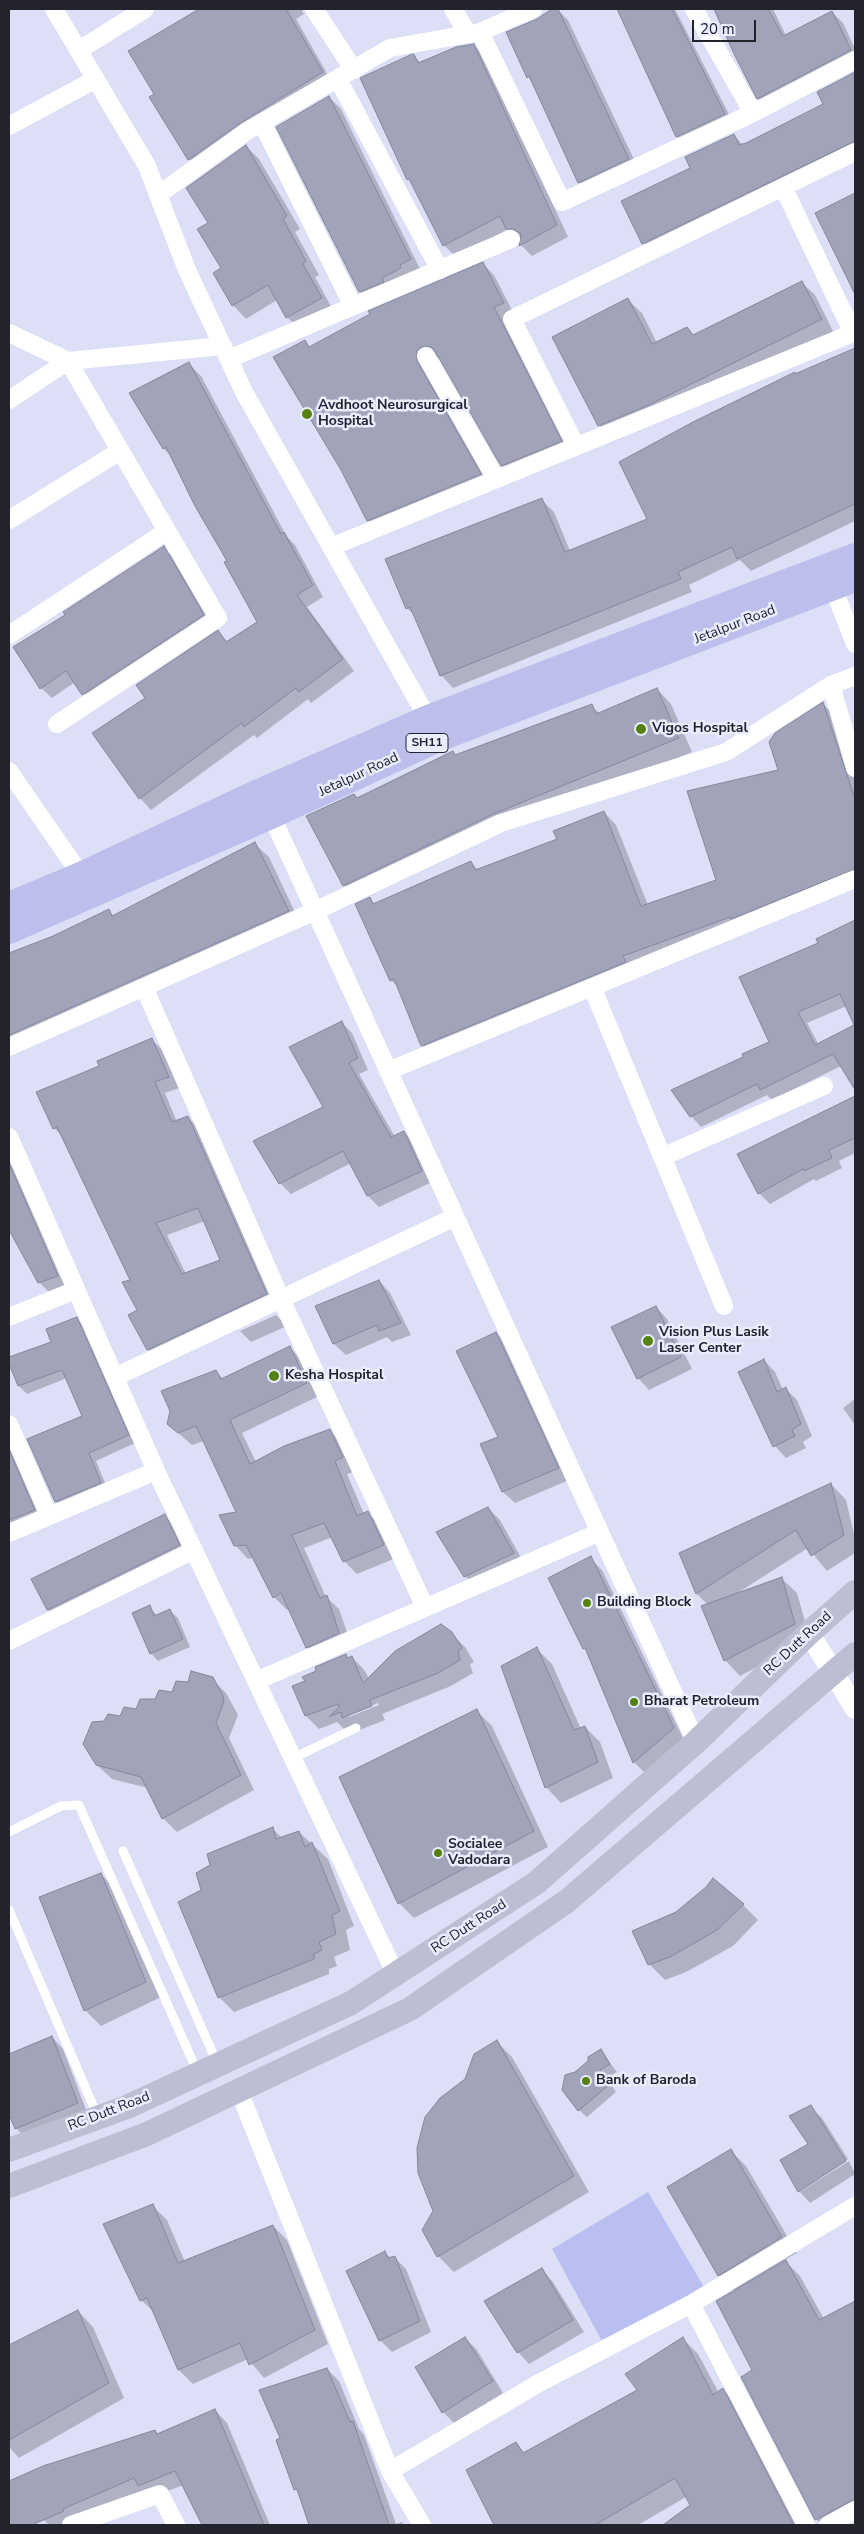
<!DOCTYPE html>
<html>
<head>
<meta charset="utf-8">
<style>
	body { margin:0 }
	#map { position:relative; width:864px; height:2534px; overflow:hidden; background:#dcdff6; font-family:"Nunito Sans",sans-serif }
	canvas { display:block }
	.frame { position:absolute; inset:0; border:10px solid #22232b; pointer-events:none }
	.scale { position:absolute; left:692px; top:20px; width:64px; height:22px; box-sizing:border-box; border:2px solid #22232b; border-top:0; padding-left:6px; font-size:15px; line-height:18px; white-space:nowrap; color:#22232b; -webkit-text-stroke:4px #eaecff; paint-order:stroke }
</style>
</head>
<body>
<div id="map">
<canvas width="864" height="2534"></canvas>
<div class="frame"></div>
<div class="scale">20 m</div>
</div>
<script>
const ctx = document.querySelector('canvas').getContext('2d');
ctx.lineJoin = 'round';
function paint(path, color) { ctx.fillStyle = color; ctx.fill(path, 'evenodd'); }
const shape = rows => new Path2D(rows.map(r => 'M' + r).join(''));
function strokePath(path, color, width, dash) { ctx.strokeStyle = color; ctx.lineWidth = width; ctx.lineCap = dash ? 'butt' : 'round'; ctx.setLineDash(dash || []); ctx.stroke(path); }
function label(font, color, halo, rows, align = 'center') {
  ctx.font = font + ' "Nunito Sans",sans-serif'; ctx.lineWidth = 5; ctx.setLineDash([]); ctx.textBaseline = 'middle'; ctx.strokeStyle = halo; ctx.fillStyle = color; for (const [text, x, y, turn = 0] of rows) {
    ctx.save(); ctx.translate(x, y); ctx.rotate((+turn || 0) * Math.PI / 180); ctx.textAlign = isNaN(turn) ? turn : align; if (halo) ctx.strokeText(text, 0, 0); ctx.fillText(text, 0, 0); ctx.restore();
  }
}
const green = shape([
	[648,2192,704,2287,603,2343,552,2249]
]);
const shadow = shape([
	[203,9,301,9,304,14,296,19,333,84,200,170,189,159,151,98,156,95,130,51],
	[557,9,568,20,639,170,591,194,579,182,534,83,528,77,538,20,543,14],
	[618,9,675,9,735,126,688,148,677,137],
	[715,9,773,9,786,36,832,12,843,23,855,49,855,65,769,109,758,98],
	[474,45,485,57,568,237,532,256,521,245,521,240,508,229,456,257,444,245,413,184,408,179,414,56,421,63],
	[855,73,855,156,655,254,644,243,692,169,734,135,743,145,824,105,818,92],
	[329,97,341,109,421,271,371,303,360,292],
	[246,146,259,159,300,229,295,232,319,275,315,277,334,312,301,331,287,317,277,300,246,319,233,305,209,223],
	[855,194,855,296,816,214],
	[483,264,494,275,514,314,572,453,513,477,502,465,441,358,433,358,491,486,379,532,368,520,304,341,311,348],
	[801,282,815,295,834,333,612,439,599,425,628,300,642,313,657,343,687,328,694,336],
	[855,349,855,521,751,571,740,560,689,585,692,592,453,688,441,675,416,617,407,608,541,499,554,512,570,551,649,519,796,375],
	[189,364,201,376,287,537,295,545,323,597,307,607,354,671,311,703,308,699,257,738,254,735,151,810,140,798,147,698,218,632,228,642,258,622,173,458,164,449],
	[163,548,174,558,213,625,93,704,75,682,52,698,41,688,15,648,67,616],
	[657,689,671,704,692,752,506,829,358,899,344,885,358,799,453,752,456,756,592,706,600,714],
	[823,704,835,716,855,780,855,884,435,1057,422,1045,400,989,391,980,369,898,376,905,471,862,478,870,558,840,604,812,616,825,648,905,717,881,779,771],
	[255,844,269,857,301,925,9,1057,9,954,54,937,108,911,114,916],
	[855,922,855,1025,847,1006,807,1023,819,1045,855,1026,855,1087,841,1066,772,1100,767,1095,701,1127,691,1116,745,1057,771,1043,820,944,818,939],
	[341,1022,352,1033,368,1070,359,1074,395,1137,404,1132,415,1143,432,1182,379,1207,368,1196,351,1163,291,1194,280,1183,325,1107],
	[152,1040,164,1051,179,1088,165,1093,177,1122,188,1118,200,1129,278,1305,159,1361,148,1350,131,1280,64,1138,54,1128,101,1067],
	[205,1221,221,1261,186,1274,167,1235],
	[855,1097,855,1153,839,1161,842,1168,816,1181,814,1179,770,1204,759,1193,738,1154],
	[9,1152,68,1286,49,1292,39,1282,9,1227],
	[379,1281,390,1293,411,1335,392,1342,387,1337,346,1355,334,1344,316,1306],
	[656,1307,667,1319,692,1369,649,1390,638,1378],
	[276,1315,287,1326,251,1342,240,1331],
	[76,1318,84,1326,135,1443,96,1461,108,1490,63,1509,56,1502,83,1417,67,1378,27,1394,19,1386,9,1359,53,1342],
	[496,1333,508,1345,569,1480,515,1503,503,1492,482,1445,500,1437],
	[289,1347,302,1360,319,1396,242,1433,256,1462,330,1431,343,1444,356,1471,347,1474,364,1514,368,1513,381,1526,396,1558,357,1574,344,1561,333,1537,304,1548,326,1597,339,1609,352,1647,320,1660,307,1647,289,1609,287,1610,274,1597,254,1558,248,1559,235,1545,237,1513,204,1441,192,1445,168,1424,216,1371,223,1379],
	[764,1360,775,1372,783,1390,786,1389,797,1400,812,1436,803,1442,806,1448,786,1458,775,1446],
	[855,1399,855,1425,843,1408],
	[9,1442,42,1518,9,1526],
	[831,1484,846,1500,855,1538,855,1553,827,1571,808,1548,736,1594,781,1578,797,1593,810,1639,740,1676,725,1660,708,1605,697,1594,681,1554],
	[488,1508,500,1520,525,1565,477,1588,465,1576],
	[165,1516,176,1528,190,1557,60,1621,48,1610,33,1579],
	[590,1558,602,1570,684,1740,645,1773,634,1762,589,1653,584,1648],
	[149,1607,158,1616,170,1611,178,1618,190,1647,158,1661,151,1653],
	[451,1633,465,1647,474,1662,470,1664,473,1673,451,1686,382,1714,385,1720,357,1731,344,1729,337,1722,319,1729,306,1716,307,1681,346,1655,349,1659,352,1657,365,1671,369,1679],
	[378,1703,379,1705,349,1717,347,1715],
	[537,1649,552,1664,581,1729,585,1727,600,1742,613,1778,561,1803,546,1787],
	[212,1679,226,1693,238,1715,229,1738,254,1790,177,1832,163,1818,148,1788,112,1779,97,1765,121,1718,173,1693],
	[477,1711,492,1726,548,1847,414,1918,399,1903],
	[273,1829,282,1838,299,1832,328,1859,354,1926,346,1930,350,1950,334,1957,337,1966,329,1969,329,1974,234,2012,219,1997,202,1890],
	[101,1874,116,1890,161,1997,101,2026,86,2011,41,1898],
	[694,1901,743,1905,758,1920,733,1946,686,1972,665,1980,649,1964,677,1913],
	[52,2037,63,2049,88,2115,27,2140,16,2128,9,2111,9,2055],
	[497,2042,512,2057,589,2192,454,2272,438,2256,424,2230,434,2211,466,2079],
	[601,2051,617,2072,607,2078,616,2092,587,2117,579,2110,576,2073],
	[810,2107,822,2118,848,2159,801,2189,801,2191,849,2161,855,2174,810,2203,799,2191,810,2144],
	[731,2151,746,2166,797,2253,784,2260,800,2276,824,2319,855,2302,855,2520,846,2525,823,2525,816,2519,754,2371,735,2291,719,2275],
	[153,2206,167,2220,185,2262,273,2226,287,2240,328,2344,264,2378,248,2359,193,2384,179,2370,156,2314,141,2300],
	[384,2252,391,2258,394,2257,406,2269,431,2332,392,2352,380,2340],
	[542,2270,553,2282,584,2332,529,2364,518,2352],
	[78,2311,93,2327,124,2398,19,2458,9,2447,9,2347],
	[465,2338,477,2350,503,2393,454,2423,443,2412],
	[682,2338,698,2354,719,2393,723,2390,739,2406,802,2525,665,2525,691,2506,686,2497,638,2525,494,2525,516,2444,525,2453,638,2390],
	[327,2369,339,2381,359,2429,364,2435,396,2524,402,2522,404,2525,310,2525,277,2440,282,2439],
	[215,2410,227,2423,270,2525,203,2525,184,2485,71,2525,49,2525,44,2520,155,2431,159,2435]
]);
const building = shape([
	[199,9,286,9,323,72,242,122,188,160,149,97,154,94,128,51,199,9],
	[552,9,558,9,629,159,578,183,529,76,527,78,506,32,537,19,552,9],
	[617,9,672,9,725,114,676,137,617,9],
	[714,9,768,9,783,36,832,11,851,50,757,99,735,56,714,9],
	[474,44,557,225,519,246,521,234,513,229,506,229,500,216,443,246,409,179,407,180,360,78,410,55,414,54,418,63,456,47,474,44],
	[855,72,855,141,642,244,621,201,690,168,685,157,734,134,739,145,746,143,823,104,817,92,855,72],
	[329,96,411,259,400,265,401,268,382,278,384,282,359,292,276,127,329,96],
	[246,145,287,216,283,219,306,261,303,264,322,298,286,318,268,285,232,306,213,273,221,268,197,229,208,223,186,188,246,145],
	[855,193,855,294,815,213,855,193],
	[483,262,504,303,494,307,562,441,501,466,435,351,431,347,421,347,417,351,417,361,481,474,367,521,341,470,273,357,305,340,309,347,370,314,368,311,483,262],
	[802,281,822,319,647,406,598,426,552,337,628,298,652,344,687,327,693,335,802,281],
	[855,348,855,504,737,559,732,547,678,572,681,579,440,676,410,607,406,609,385,559,542,498,565,552,647,519,619,462,693,422,795,372,795,374,855,348],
	[189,362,281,534,284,532,313,585,297,595,343,659,299,692,296,688,244,727,242,723,139,799,92,733,145,698,136,685,218,630,226,642,257,622,224,562,227,561,195,506,166,447,163,449,129,393,189,362],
	[164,546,204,615,82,695,66,671,40,689,13,647,65,615,63,612,164,546],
	[657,688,679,738,491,815,343,886,306,816,354,794,357,798,453,751,455,755,592,704,596,714,657,688],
	[823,702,855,799,855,869,731,919,730,917,623,956,626,962,421,1046,394,979,390,981,355,904,370,897,373,904,471,861,475,870,557,839,553,831,604,811,641,906,716,880,687,791,778,770,769,742,775,733,823,702],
	[255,842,289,911,9,1035,9,953,53,936,109,909,112,916,255,842],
	[855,920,855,1090,833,1054,760,1090,757,1084,690,1117,671,1090,743,1057,742,1054,769,1042,739,977,818,943,816,939,855,920],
	[840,994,854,1025,815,1045,798,1012,840,994],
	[342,1021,358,1058,349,1063,391,1137,404,1131,422,1171,367,1196,343,1151,279,1184,253,1141,323,1107,289,1047,342,1021],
	[152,1038,169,1077,155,1082,172,1122,188,1116,267,1294,147,1350,128,1315,137,1310,122,1282,130,1280,57,1127,53,1129,36,1092,99,1066,97,1061,152,1038],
	[198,1208,220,1260,182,1274,156,1223,198,1208],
	[855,1096,855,1138,829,1150,832,1158,804,1171,803,1169,758,1194,737,1154,855,1096],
	[9,1163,58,1276,38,1283,9,1230,9,1163],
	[379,1280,401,1323,379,1331,377,1325,333,1344,315,1306,379,1280],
	[656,1306,681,1357,637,1379,611,1327,656,1306],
	[77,1317,129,1435,89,1453,101,1483,55,1502,27,1439,82,1416,62,1370,18,1386,9,1364,9,1357,51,1342,46,1329,77,1317],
	[496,1332,559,1468,502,1492,480,1444,498,1437,456,1351,496,1332],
	[290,1346,307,1383,230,1420,250,1464,284,1446,330,1429,343,1457,335,1461,357,1516,368,1511,384,1545,343,1562,324,1523,292,1535,320,1598,327,1595,339,1633,306,1648,281,1593,273,1598,246,1545,234,1546,219,1515,236,1512,196,1426,178,1433,167,1424,170,1411,161,1391,216,1370,221,1379,290,1346],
	[764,1359,777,1392,786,1387,801,1424,792,1430,795,1436,773,1447,738,1372,764,1359],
	[9,1450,35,1510,9,1520,9,1450],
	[831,1483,844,1535,811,1556,796,1530,696,1594,679,1553,831,1483],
	[488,1507,514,1553,464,1577,436,1532,488,1507],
	[165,1514,180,1545,47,1610,31,1579,165,1514],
	[591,1556,674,1728,633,1763,585,1648,583,1649,548,1578,591,1556],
	[782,1577,795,1624,724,1661,701,1606,782,1577],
	[150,1605,154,1616,170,1609,183,1639,150,1654,132,1613,150,1605],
	[441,1624,452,1632,462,1648,458,1651,460,1660,438,1673,370,1700,372,1706,342,1718,341,1712,329,1717,339,1707,338,1704,305,1716,292,1686,305,1681,302,1677,316,1671,315,1667,346,1654,347,1658,352,1656,363,1683,395,1651,441,1624],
	[537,1647,574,1730,585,1726,598,1762,545,1788,501,1666,537,1647],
	[191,1671,213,1677,223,1696,224,1701,216,1723,241,1775,162,1819,141,1777,96,1765,83,1744,92,1722,104,1721,108,1714,120,1716,124,1707,136,1709,140,1699,155,1699,159,1690,172,1692,176,1681,188,1682,191,1671],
	[477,1709,534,1831,398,1904,339,1777,477,1709],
	[273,1827,276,1839,299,1831,305,1847,312,1842,340,1911,332,1915,336,1934,319,1942,322,1950,314,1954,314,1959,218,1998,178,1902,201,1890,196,1873,210,1865,207,1854,273,1827],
	[101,1873,146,1982,84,2011,39,1897,101,1873],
	[713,1878,744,1904,717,1930,670,1957,648,1965,632,1931,676,1912,706,1887,713,1878],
	[52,2036,78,2103,15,2129,9,2114,9,2054,52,2036],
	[497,2040,574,2176,437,2257,422,2230,433,2211,418,2173,417,2148,425,2117,440,2098,465,2079,474,2054,497,2040],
	[601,2049,610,2064,600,2070,610,2084,578,2111,562,2090,565,2075,575,2072,588,2061,588,2057,601,2049],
	[811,2105,846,2161,798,2192,780,2160,808,2144,789,2116,811,2105],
	[731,2149,782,2237,718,2276,667,2187,731,2149],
	[153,2204,178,2263,273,2225,315,2330,249,2365,240,2343,178,2370,147,2298,140,2301,103,2224,153,2204],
	[385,2251,388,2258,395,2256,420,2321,379,2341,346,2271,385,2251],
	[786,2260,819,2320,855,2301,855,2499,815,2520,741,2377,752,2370,716,2301,786,2260],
	[542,2268,573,2320,517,2353,484,2301,542,2268],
	[78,2310,109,2383,9,2440,9,2345,78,2310],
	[465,2337,493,2381,442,2413,415,2367,465,2337],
	[683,2337,713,2395,723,2388,794,2525,663,2525,690,2505,675,2478,595,2525,494,2525,466,2470,516,2442,523,2453,637,2390,625,2374,683,2337],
	[327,2368,350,2422,353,2421,389,2525,309,2525,297,2489,294,2490,276,2440,280,2438,259,2390,327,2368],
	[215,2409,264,2525,202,2525,175,2471,138,2486,134,2478,63,2509,64,2511,32,2525,9,2525,9,2481,43,2466,155,2430,157,2434,215,2409]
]);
const service = shape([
	[293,1758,356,1728],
	[9,1832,61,1806,79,1805,198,2073],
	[123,1851,218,2065],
	[9,1910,98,2117]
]);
const minor = shape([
	[54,9,147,166,187,270,244,392,432,726],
	[314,9,354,70],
	[453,9,468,34],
	[694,9,753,113],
	[480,32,562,202,753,113,855,60],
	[79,50,145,9],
	[338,79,440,270],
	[262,123,353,306],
	[9,126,96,79],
	[158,195,247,131,390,48,480,32,533,9],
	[9,333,68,361,218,618,57,724],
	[426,356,496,479],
	[229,359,511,239],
	[9,400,68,361,223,346],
	[576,446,512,319,855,152],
	[9,520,120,451],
	[331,547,853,333,783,187],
	[833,587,855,644],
	[9,635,167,531],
	[855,676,831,685,855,768],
	[9,771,87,884],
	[267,806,696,1742],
	[144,987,281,1299,425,1607],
	[592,987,724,1306],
	[9,1047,315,911,501,823,726,752,831,685],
	[388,1071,855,879],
	[9,1137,156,1471,396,1975],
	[662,1157,824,1086],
	[9,1317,76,1290],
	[115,1377,455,1217],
	[9,1424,49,1516],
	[9,1533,156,1471],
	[9,1641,194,1550],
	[256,1681,600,1532],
	[239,2091,390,2471,422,2525],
	[691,2304,806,2525],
	[390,2471,539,2383,691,2304,855,2206],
	[71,2525,160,2494,176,2525],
	[828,2525,855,2510]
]);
const tertiary = shape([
	[809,1633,855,1708]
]);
const secondary = shape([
	[9,2150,127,2107,351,2003,536,1883,696,1742,809,1633,855,1592],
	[9,2186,147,2134,410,2009,567,1901,855,1654]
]);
const primary = shape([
	[9,906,81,876,261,792,428,719,855,557],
	[9,930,271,815,438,738,855,578]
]);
const markers = [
	[307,414,6,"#55820d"],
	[641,729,6,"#55820d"],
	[648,1341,6,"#55820d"],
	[274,1376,6,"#55820d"],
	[587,1603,5,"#55820d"],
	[634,1702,5,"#55820d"],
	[438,1853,5,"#55820d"],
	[586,2081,5,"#55820d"]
];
const shields = [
	[427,743,42]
];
const shieldNames = [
	["SH11",427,743]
];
const poiNames = [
	["Avdhoot Neurosurgical",318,406],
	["Hospital",318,422],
	["Vigos Hospital",652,729],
	["Vision Plus Lasik",659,1333],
	["Laser Center",659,1349],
	["Kesha Hospital",285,1376],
	["Building Block",597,1603],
	["Bharat Petroleum",644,1702],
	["Socialee",448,1845],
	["Vadodara",448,1861],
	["Bank of Baroda",596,2081]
];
const streetNames = [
	["Jetalpur Road",735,625,-21],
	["Jetalpur Road",359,775,-25],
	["RC Dutt Road",798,1644,-43],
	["RC Dutt Road",469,1927,-33],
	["RC Dutt Road",109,2112,-21]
];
paint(green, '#babff1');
paint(shadow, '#0003');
paint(building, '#a1a3b9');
strokePath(building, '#84869b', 1);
strokePath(service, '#fff', 9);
strokePath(minor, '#fff', 18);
strokePath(tertiary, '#fff', 21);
strokePath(secondary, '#bdbed2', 24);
strokePath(primary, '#bcbfeb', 28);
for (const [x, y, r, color] of markers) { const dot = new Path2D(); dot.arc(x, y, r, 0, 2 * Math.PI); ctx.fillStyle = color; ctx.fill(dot); strokePath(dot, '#eaecff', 2); }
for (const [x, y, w] of shields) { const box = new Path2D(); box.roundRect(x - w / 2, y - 9.5, w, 19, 4); ctx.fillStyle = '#eaecff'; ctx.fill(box); strokePath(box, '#22232b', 1); }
label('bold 12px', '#22232b', null, shieldNames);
label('bold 14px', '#22232b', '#eaecff', poiNames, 'left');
label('14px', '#22232b', '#eaecff', streetNames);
</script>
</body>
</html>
